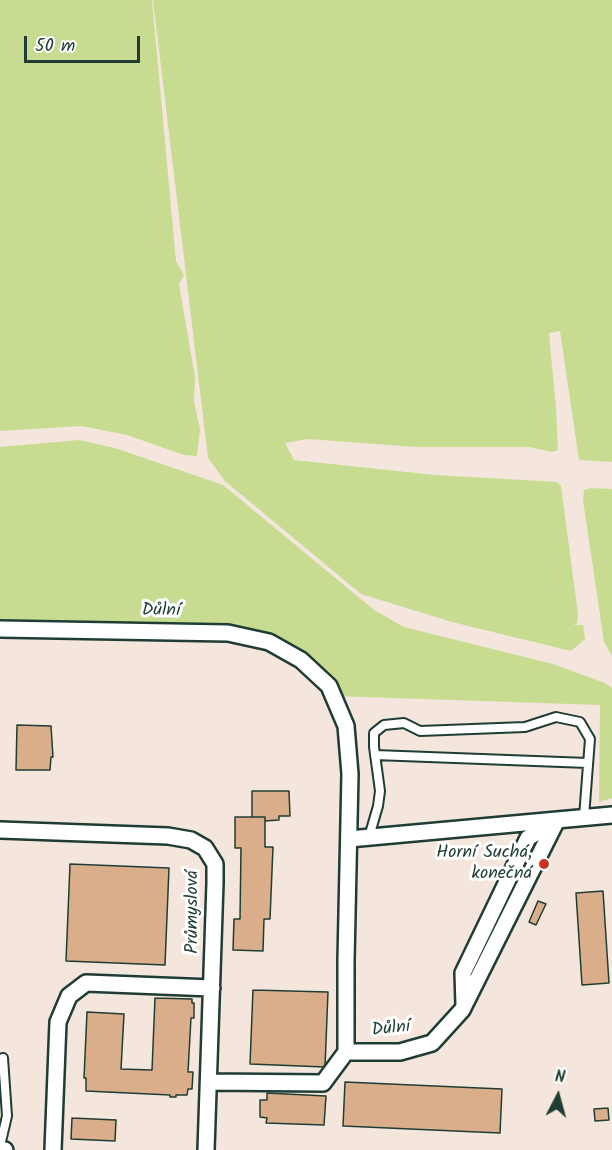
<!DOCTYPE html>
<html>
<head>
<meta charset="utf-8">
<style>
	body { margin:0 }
	#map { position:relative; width:612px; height:1150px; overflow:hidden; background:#f4e6dc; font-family:Kalam,sans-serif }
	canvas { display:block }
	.north { position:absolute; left:528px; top:1066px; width:60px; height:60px; -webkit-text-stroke:4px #fff; paint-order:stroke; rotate:6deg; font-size:16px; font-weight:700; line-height:24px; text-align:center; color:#1f3d34 }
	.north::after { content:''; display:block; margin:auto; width:21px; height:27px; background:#1f3d34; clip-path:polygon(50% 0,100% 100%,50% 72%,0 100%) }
	.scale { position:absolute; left:24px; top:36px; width:116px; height:27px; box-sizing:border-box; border:3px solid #1f3d34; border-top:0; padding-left:8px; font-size:18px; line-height:21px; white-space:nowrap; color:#1f3d34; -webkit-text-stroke:4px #fff; paint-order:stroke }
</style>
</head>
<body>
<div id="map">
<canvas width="612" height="1150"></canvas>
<div class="north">N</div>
<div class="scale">50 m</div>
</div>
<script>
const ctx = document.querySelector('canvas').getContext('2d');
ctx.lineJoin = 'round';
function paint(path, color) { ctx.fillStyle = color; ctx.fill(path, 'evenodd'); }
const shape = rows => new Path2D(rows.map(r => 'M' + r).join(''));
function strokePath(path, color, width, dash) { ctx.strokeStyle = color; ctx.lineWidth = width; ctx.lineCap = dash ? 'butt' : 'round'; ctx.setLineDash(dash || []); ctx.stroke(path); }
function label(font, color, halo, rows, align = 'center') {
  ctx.font = font + ' Kalam,sans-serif'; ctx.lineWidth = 6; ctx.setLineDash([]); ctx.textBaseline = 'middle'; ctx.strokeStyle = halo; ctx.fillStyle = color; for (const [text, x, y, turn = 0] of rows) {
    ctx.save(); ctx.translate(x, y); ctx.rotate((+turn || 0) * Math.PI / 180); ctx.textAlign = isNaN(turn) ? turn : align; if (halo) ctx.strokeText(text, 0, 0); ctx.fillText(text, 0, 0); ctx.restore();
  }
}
const green = shape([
	[0,0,152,0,176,261,184,275,179,284,195,377,194,402,200,429,197,456,184,455,127,435,82,426,0,431],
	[153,0,612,0,612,462,579,460,560,331,549,333,556,408,558,450,552,452,529,447,416,447,308,439,285,443,294,460,435,475,557,482,561,486,578,614,577,623,574,625,583,625,585,639,571,651,452,622,361,594,225,481,208,458],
	[79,440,115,448,223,485,374,610,404,627,553,664,605,683,612,688,612,798,599,802,600,705,333,696,269,642,0,629,0,447],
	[591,488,612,489,612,656,604,642,583,500,584,490]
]);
const building = shape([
	[17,725,51,726,53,757,51,757,50,770,16,770,17,725],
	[252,791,289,791,290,816,279,816,279,820,265,821,265,817,252,817,252,791],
	[235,817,265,817,265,847,273,847,270,919,264,919,263,951,233,950,234,919,240,919,241,848,235,848,235,817],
	[70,864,169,868,165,965,66,961,70,864],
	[603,891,609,983,582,985,576,893,603,891],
	[538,901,546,904,536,925,529,922,538,901],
	[253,990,328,992,325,1067,250,1064,253,990],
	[155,998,192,999,192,1003,194,1003,194,1018,191,1018,188,1072,193,1072,192,1089,188,1089,187,1095,176,1095,176,1097,170,1097,170,1095,86,1091,86,1078,84,1078,87,1012,124,1014,121,1069,152,1070,155,998],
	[345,1082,502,1089,500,1133,343,1126,345,1082],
	[267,1093,326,1096,324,1125,266,1123,267,1118,260,1117,260,1100,267,1100,267,1093],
	[608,1108,609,1120,595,1121,594,1109,608,1108],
	[72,1118,116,1120,115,1141,71,1139,72,1118]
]);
const service = shape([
	[375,755,588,763],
	[369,837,378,806,380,791,374,747,374,733,384,725,404,723,420,731,525,727,556,717,580,722,590,739,584,817],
	[0,1146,7,1116,3,1058]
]);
const minor = shape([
	[0,629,228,633,269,642,301,660,329,686,346,726,350,774,346,960,346,1052],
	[0,830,168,836,191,840,205,848,215,864,215,883,206,1150],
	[349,839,612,815],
	[464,1005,463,973,528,838,552,823],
	[346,1052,400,1052,432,1043,462,1010,557,820],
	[209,1082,323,1083,346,1052],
	[0,1150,5,1150],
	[53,1150,58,1022,69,996,86,983,212,988]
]);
const markers = [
	[544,864,6,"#c8321e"]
];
const streetNames = [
	["Důlní",161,612,1],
	["Průmyslová",194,912,-90],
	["Důlní",391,1030,-6]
];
const poiNames = [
	["Horní Suchá,",532,854],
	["konečná",532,875]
];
paint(green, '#c7dc91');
paint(building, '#daad8b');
strokePath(building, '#1f3d34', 1.5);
strokePath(service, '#1f3d34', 12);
strokePath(minor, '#1f3d34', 20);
strokePath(service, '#fff', 8);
strokePath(minor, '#fff', 15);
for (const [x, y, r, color] of markers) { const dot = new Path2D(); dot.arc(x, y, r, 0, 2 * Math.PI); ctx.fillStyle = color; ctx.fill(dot); strokePath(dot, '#fff', 2); }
label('18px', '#1f3d34', '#fff', streetNames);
label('18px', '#1f3d34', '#fff', poiNames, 'right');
</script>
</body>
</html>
